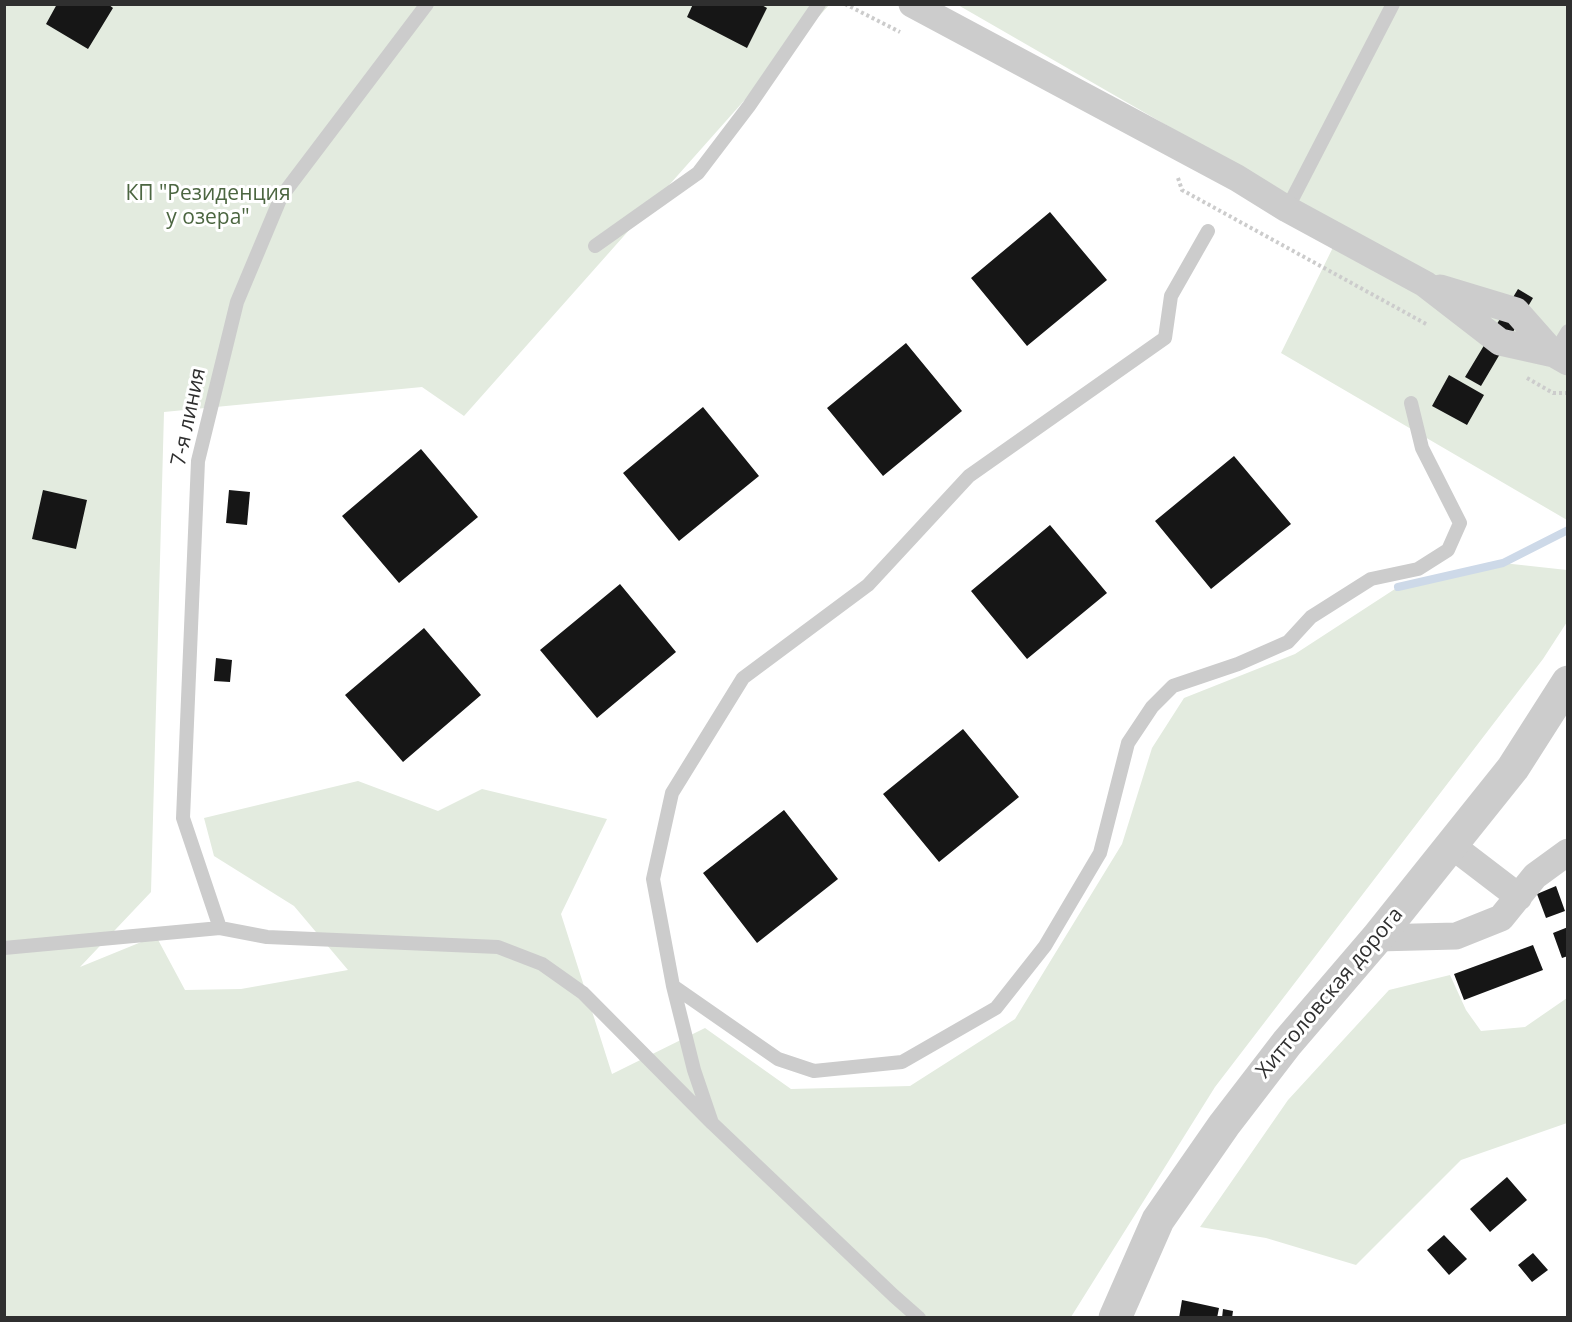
<!DOCTYPE html>
<html>
<head>
<meta charset="utf-8">
<style>
	body { margin:0 }
	#map { position:relative; width:1572px; height:1322px; overflow:hidden; background:#fff; font-family:"Open Sans",sans-serif }
	canvas { display:block }
	.frame { position:absolute; inset:0; border:6px solid #2f2f2f; pointer-events:none }
</style>
</head>
<body>
<div id="map">
<canvas width="1572" height="1322"></canvas>
<div class="frame"></div>
</div>
<script>
const ctx = document.querySelector('canvas').getContext('2d');
ctx.lineJoin = 'round';
function paint(path, color) { ctx.fillStyle = color; ctx.fill(path, 'evenodd'); }
const shape = rows => new Path2D(rows.map(r => 'M' + r).join(''));
function strokePath(path, color, width, dash) { ctx.strokeStyle = color; ctx.lineWidth = width; ctx.lineCap = dash ? 'butt' : 'round'; ctx.setLineDash(dash || []); ctx.stroke(path); }
function label(font, color, halo, rows, align = 'center') {
  ctx.font = font + ' "Open Sans",sans-serif'; ctx.lineWidth = 6; ctx.setLineDash([]); ctx.textBaseline = 'middle'; ctx.strokeStyle = halo; ctx.fillStyle = color; for (const [text, x, y, turn = 0] of rows) {
    ctx.save(); ctx.translate(x, y); ctx.rotate((+turn || 0) * Math.PI / 180); ctx.textAlign = isNaN(turn) ? turn : align; if (halo) ctx.strokeText(text, 0, 0); ctx.fillText(text, 0, 0); ctx.restore();
  }
}
const green = shape([
	[5,5,829,5,464,416,422,387,164,412,151,892,80,967,156,936,185,990,241,989,348,970,294,906,214,856,204,818,358,781,438,811,482,789,607,819,561,914,612,1074,705,1028,791,1089,910,1086,1015,1019,1122,844,1152,748,1184,698,1295,654,1398,587,1503,563,1567,570,1567,622,1543,659,1215,1087,1071,1317,5,1318],
	[958,5,1567,5,1567,520,1281,353,1343,227],
	[1450,975,1466,1010,1481,1031,1525,1027,1567,998,1567,1123,1461,1160,1356,1265,1266,1238,1200,1227,1288,1100,1389,990]
]);
const stream = shape([
	[1398,587,1503,563,1568,530]
]);
const building = shape([
	[57,4,108,4,113,8,88,49,46,24],
	[693,4,760,4,767,8,747,48,687,17],
	[1050,212,1107,280,1027,346,971,278],
	[1518,289,1533,298,1481,386,1465,377],
	[906,343,962,411,883,476,827,408],
	[1449,375,1484,395,1467,425,1432,406],
	[703,407,759,476,679,541,623,473],
	[421,449,478,517,399,583,342,516],
	[1234,456,1291,524,1211,589,1155,521],
	[43,490,87,500,76,549,32,539],
	[229,490,250,492,247,525,226,523],
	[1050,525,1107,593,1027,659,971,591],
	[620,584,676,652,597,718,540,650],
	[424,628,481,695,403,762,345,695],
	[216,658,232,660,230,682,214,681],
	[963,729,1019,797,939,862,883,794],
	[784,810,838,879,757,943,703,873],
	[1556,886,1565,911,1546,918,1537,894],
	[1568,927,1568,956,1562,958,1553,933],
	[1533,945,1543,970,1464,1000,1454,974],
	[1507,1177,1527,1200,1490,1232,1470,1209],
	[1444,1235,1467,1259,1449,1275,1427,1250],
	[1533,1253,1548,1270,1532,1282,1518,1265],
	[1182,1300,1219,1308,1217,1318,1179,1318],
	[1223,1309,1233,1311,1232,1318,1222,1318]
]);
const path = shape([
	[845,4,900,32],
	[1178,178,1182,190,1428,325],
	[1527,378,1553,393,1568,393]
]);
const service = shape([
	[1287,209,1393,4],
	[595,246,698,173,749,106,819,4],
	[1554,354,1568,331],
	[220,928,183,818,198,461,237,302,281,197,427,4],
	[4,948,220,928,267,937,498,947,542,964,583,993,712,1123,894,1296,919,1318],
	[673,986,778,1059,814,1071,902,1062,996,1008,1045,946,1100,853,1128,743,1152,707,1173,686,1238,664,1288,642,1311,617,1371,579,1418,569,1448,550,1460,523,1422,448,1411,403],
	[712,1123,694,1070,673,986,653,879,672,793,743,678,868,585,969,476,1165,338,1171,296,1208,231]
]);
const minor = shape([
	[912,4,1237,178,1287,209,1425,284,1500,342,1554,354,1568,362],
	[1440,288,1516,311,1554,354],
	[1451,845,1519,897],
	[1377,938,1456,936,1501,918,1535,876,1568,852]
]);
const tertiary = shape([
	[1115,1318,1158,1220,1224,1125,1287,1043,1377,938,1513,768,1568,682]
]);
const parkNames = [
	["КП \"Резиденция",208,194],
	["у озера\"",208,218]
];
const streetNames = [
	["7-я линия",189,417,-78],
	["Хиттоловская дорога",1330,993,-50]
];
paint(green, '#e3ebdf');
strokePath(stream, '#cdd9e8', 8);
paint(building, '#161616');
strokePath(path, '#ccc', 4, [3, 3]);
strokePath(service, '#ccc', 14);
strokePath(minor, '#ccc', 27);
strokePath(tertiary, '#ccc', 33);
label('21px', '#4c6641', '#fff', parkNames);
label('21px', '#2f2f2f', '#fff', streetNames);
</script>
</body>
</html>
